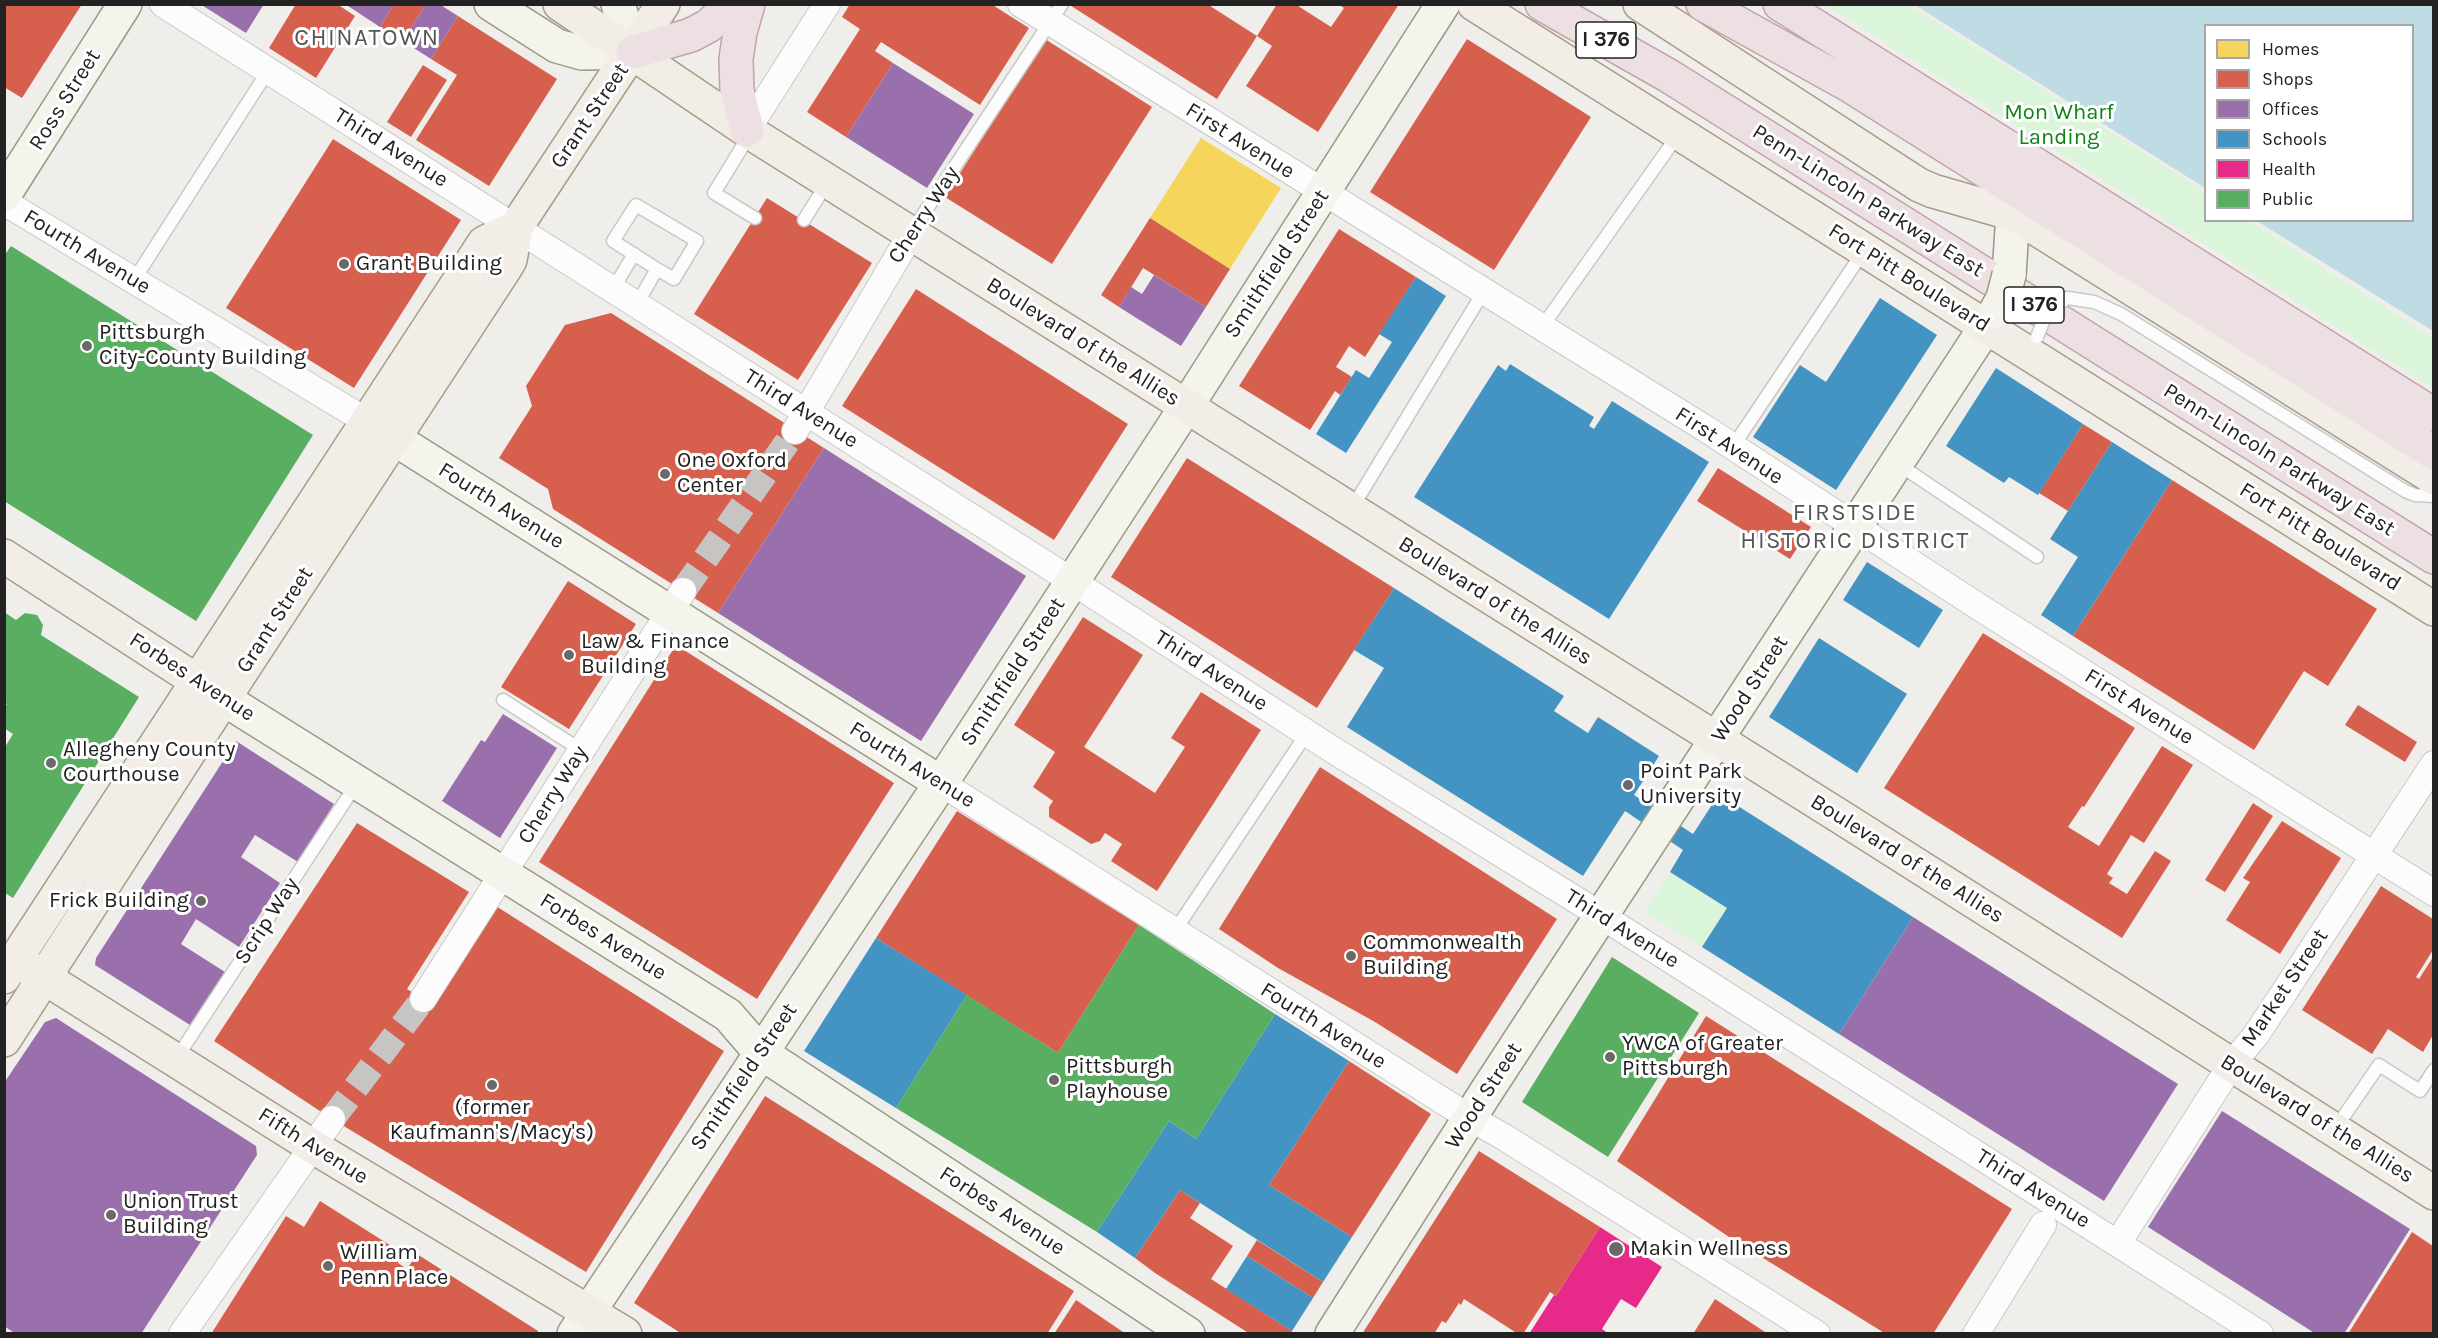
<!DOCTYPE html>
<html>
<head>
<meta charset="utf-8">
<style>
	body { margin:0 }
	#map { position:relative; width:2438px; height:1338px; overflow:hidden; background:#f0eeeb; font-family:Karla,sans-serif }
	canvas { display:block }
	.frame { position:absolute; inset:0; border:6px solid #222; pointer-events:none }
	.legend { position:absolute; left:2204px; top:24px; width:210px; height:198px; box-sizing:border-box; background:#fff; border:2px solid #a7a7a7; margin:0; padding:8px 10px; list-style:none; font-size:18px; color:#222 }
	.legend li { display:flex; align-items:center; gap:12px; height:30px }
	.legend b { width:30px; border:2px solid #a7a7a7 }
</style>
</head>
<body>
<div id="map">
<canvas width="2438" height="1338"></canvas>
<div class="frame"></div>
<ul class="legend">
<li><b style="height:16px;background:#f6d55c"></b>Homes</li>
<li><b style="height:16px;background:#d6604d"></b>Shops</li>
<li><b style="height:16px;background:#9970ab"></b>Offices</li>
<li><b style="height:16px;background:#4393c3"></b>Schools</li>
<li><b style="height:16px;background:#e7298a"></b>Health</li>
<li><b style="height:16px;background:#5aae61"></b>Public</li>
</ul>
</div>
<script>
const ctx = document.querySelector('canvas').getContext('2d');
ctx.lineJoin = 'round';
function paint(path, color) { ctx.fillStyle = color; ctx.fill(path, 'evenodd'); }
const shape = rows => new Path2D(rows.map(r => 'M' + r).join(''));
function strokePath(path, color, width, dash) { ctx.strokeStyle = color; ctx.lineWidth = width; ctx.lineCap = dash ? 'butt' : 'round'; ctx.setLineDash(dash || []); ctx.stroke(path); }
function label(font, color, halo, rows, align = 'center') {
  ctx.font = font + ' Karla,sans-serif'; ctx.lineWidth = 6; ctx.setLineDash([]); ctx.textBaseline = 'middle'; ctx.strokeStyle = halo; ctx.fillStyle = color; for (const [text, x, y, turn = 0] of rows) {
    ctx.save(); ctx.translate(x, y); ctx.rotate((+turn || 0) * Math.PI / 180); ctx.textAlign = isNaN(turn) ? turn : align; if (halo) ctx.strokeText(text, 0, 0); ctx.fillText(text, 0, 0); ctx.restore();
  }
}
const park = shape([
	[1825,5,1908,5,2063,102,2205,192,2206,220,2250,221,2433,338,2433,388],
	[1670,872,1727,908,1702,947,1645,913]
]);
const water = shape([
	[1915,5,2433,5,2433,331,2257,221,2412,220,2412,26,2206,26,2205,188]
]);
const homes = shape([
	[1201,138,1281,188,1230,269,1150,218]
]);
const shops = shape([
	[4,4,82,4,22,98,4,87],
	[296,4,337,4,355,16,316,78,269,48],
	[394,4,426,4,403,41,380,27],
	[850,4,991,4,1029,28,980,105,881,42,875,51,893,63,846,137,807,112,860,29,842,17],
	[1068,4,1207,4,1257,36,1217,99],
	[1277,4,1295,4,1331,27,1344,8,1338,4,1399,4,1318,132,1246,86,1272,46,1257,36],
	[458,16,557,79,489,186,416,140,457,75,431,59],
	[1045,39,1152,107,1052,264,945,197],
	[1467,39,1591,117,1494,270,1370,192],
	[423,65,447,80,411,137,387,122],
	[333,139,461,220,354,388,226,308],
	[767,198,872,263,798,380,694,314],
	[1150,218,1230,269,1206,307,1143,268,1119,307,1101,295],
	[1339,229,1416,277,1365,357,1349,346,1336,367,1352,377,1340,395,1335,391,1310,430,1239,386],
	[916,289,1128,424,1054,540,842,406],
	[611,313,824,448,718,613,553,509,548,489,499,458,532,406,526,386,565,325],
	[2083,424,2112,442,2068,511,2039,493],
	[1187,458,1394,588,1317,708,1111,577],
	[1718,468,1811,527,1790,559,1697,501],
	[2172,480,2377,609,2328,686,2304,671,2254,750,2073,636],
	[568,581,636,624,569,729,501,687],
	[1083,617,1143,655,1084,747,1155,793,1185,747,1171,738,1201,692,1261,730,1157,891,1111,861,1122,844,1105,833,1100,841,1091,844,1049,817,1049,807,1053,801,1033,787,1055,752,1014,725],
	[1983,633,2135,728,2084,807,2082,806,2068,827,2099,846,2162,746,2193,765,2144,843,2131,835,2107,874,2113,878,2109,883,2127,894,2155,851,2171,861,2122,938,1884,788],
	[676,645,894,783,757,999,539,862],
	[2358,705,2417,742,2405,762,2345,725],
	[1320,767,1557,919,1457,1074,1375,1022,1278,968,1219,929],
	[2253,803,2273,816,2225,892,2205,880],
	[957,811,1139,925,1058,1053,876,938],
	[2282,821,2341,858,2280,954,2226,920,2250,882,2243,878],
	[357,823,469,892,407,989,423,999,488,901,724,1051,586,1272,332,1119,214,1041],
	[2381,886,2433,919,2433,950,2416,977,2419,979,2433,957,2433,1035,2423,1052,2388,1029,2372,1054,2302,1010],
	[1706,1016,2012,1209,1933,1334,1886,1334,1729,1237,1617,1161],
	[1349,1061,1431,1114,1352,1237,1269,1185],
	[765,1096,1074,1291,1047,1334,682,1334,634,1303],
	[1479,1151,1600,1227,1556,1296,1550,1292,1523,1334,1518,1334,1464,1299,1461,1305,1459,1303,1446,1323,1442,1321,1434,1334,1362,1334],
	[1180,1190,1200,1203,1190,1218,1233,1246,1211,1279,1292,1331,1290,1334,1250,1334,1155,1273,1135,1258],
	[320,1201,404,1254,398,1263,407,1269,417,1254,538,1331,537,1334,211,1334,286,1216,304,1227],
	[2412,1232,2433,1246,2433,1334,2348,1334],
	[1257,1240,1323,1282,1313,1298,1247,1256],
	[1715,1299,1768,1334,1693,1334],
	[1076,1300,1126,1334,1054,1334]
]);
const offices = shape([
	[200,4,264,4,246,33],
	[345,4,394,4,380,27],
	[426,4,439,4,458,16,431,59,403,41],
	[893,63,974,114,927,188,846,137],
	[1154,275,1206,307,1181,346,1119,307,1131,287,1142,294],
	[824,448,1026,576,921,741,718,613],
	[503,714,557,748,500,838,442,801,481,740,485,742],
	[236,741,334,804,298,862,255,835,241,857,280,883,239,947,196,919,181,944,225,972,190,1025,95,965,96,958],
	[1913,917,2178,1084,2104,1201,1839,1034],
	[56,1018,256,1146,257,1155,141,1334,16,1334,4,1326,4,1083,45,1022],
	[2222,1111,2410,1229,2344,1334,2316,1334,2148,1227]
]);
const schools = shape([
	[1416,277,1446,296,1346,453,1316,434,1356,370,1369,378,1392,342,1379,334],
	[1880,298,1937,335,1836,490,1753,437,1800,365,1826,382],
	[1510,364,1594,417,1589,426,1594,429,1612,401,1709,462,1609,619,1414,497,1498,365,1506,371],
	[1996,368,2083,424,2038,495,2009,477,2004,483,1946,446],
	[2112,442,2172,480,2073,636,2041,615,2078,557,2050,539],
	[1867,562,1943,610,1919,648,1843,600],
	[1394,588,1564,696,1554,711,1588,733,1598,717,1659,756,1634,795,1693,834,1719,794,1913,917,1839,1034,1702,947,1727,908,1670,872,1683,850,1625,811,1583,876,1347,727,1384,668,1354,650],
	[1819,638,1907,694,1857,773,1769,717],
	[876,938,967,995,896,1108,804,1051],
	[1275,1014,1349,1061,1269,1185,1352,1237,1323,1282,1180,1190,1135,1258,1097,1232,1169,1121,1196,1139],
	[1247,1256,1313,1298,1292,1331,1226,1289]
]);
const health = shape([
	[1600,1227,1662,1267,1636,1308,1621,1299,1602,1329,1609,1334,1529,1334,1554,1295,1556,1296]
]);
const public = shape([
	[11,246,313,435,196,621,4,501,4,256],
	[4,612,16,620,25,613,37,615,43,625,41,635,139,697,13,898,5,893,5,747,13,734,4,728,4,708,7,704,4,702],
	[1139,925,1275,1014,1196,1139,1169,1121,1097,1232,896,1108,967,995,1058,1053],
	[1612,957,1699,1013,1608,1157,1522,1102]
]);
const streetTunnel = shape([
	[683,591,795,431],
	[332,1119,423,999]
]);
const lane = shape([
	[750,134,714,193,755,218],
	[804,220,827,183],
	[911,233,1062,4],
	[134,280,268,71],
	[613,289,634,254],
	[2068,298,2094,302,2121,314,2405,491,2415,495,2434,496],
	[637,304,657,269,674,279,697,241,636,205,613,241,657,269],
	[1542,327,1678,135],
	[1732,448,1863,252],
	[1898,464,2037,557],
	[1352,508,1484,291],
	[503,700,581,750],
	[1174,932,1307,733],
	[176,1059,357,783],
	[2335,1129,2379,1065,2420,1091,2434,1070]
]);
const street = shape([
	[163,4,1050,567,1333,750,1578,901,2260,1334],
	[1021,4,1706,429,1979,607,2434,893],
	[747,130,827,4],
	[4,202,368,422],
	[795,431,911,234],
	[941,783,1470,1118,1504,1137,1817,1334],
	[423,999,683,591],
	[2118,1243,2231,1065,2256,1035,2434,764],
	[182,1334,332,1119],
	[1976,1334,2043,1225]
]);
const secondary = shape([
	[491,4,557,46,582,53,633,52,618,4],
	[4,195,125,4],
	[2009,275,2013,214],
	[371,424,941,783],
	[224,699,728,1015,760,1052,1188,1334],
	[574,1334,941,783,1186,407,1443,4],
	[1332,1334,1488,1089,1996,311]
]);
const primary = shape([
	[560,4,751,133,1844,819,2434,1193],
	[1474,4,2434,609],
	[1640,4,1919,185,1933,191,2013,214,2434,478],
	[4,556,217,694],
	[26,966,312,1146,625,1334],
	[4,977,484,243,516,227],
	[4,1040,209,721,504,270,510,260,516,227,663,4]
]);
const highway = shape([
	[1542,4,1669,76,2434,557],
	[1703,4,1849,85,2434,453],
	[1780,4,2434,415],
	[633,52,691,35,708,26,733,4],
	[747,130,737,90,736,59,740,32,748,4]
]);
const laneBridge = shape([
	[2006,317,2039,303,2068,298],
	[2037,337,2045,317,2064,300]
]);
const secondaryBridge = shape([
	[1996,311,2003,298,2009,275]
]);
const markers = [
	[344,264,6,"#6a6968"],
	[87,346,6,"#6a6968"],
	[665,474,6,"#6a6968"],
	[569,655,6,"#6a6968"],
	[51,763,6,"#6a6968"],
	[1628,785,6,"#6a6968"],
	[201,901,6,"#6a6968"],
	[1351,956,6,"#6a6968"],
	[1610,1057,6,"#6a6968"],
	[1054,1080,6,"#6a6968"],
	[492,1085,6,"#6a6968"],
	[111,1215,6,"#6a6968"],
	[1616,1249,8,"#6a6968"],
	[328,1266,6,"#6a6968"]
];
const shields = [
	[1606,40,60],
	[2034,305,60]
];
const shieldNames = [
	["I 376",1606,40],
	["I 376",2034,305]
];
const streetNames = [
	["Ross Street",65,100,-58],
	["Grant Street",590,116,-56],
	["First Avenue",1240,141,32],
	["Third Avenue",391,148,32],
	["Penn-Lincoln Parkway East",1868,201,32],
	["Cherry Way",924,215,-57],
	["Fourth Avenue",87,252,31],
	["Smithfield Street",1277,264,-57],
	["Fort Pitt Boulevard",1909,278,32],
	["Boulevard of the Allies",1083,342,32],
	["Third Avenue",801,409,32],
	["First Avenue",1729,446,33],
	["Penn-Lincoln Parkway East",2279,460,32],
	["Fourth Avenue",501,506,32],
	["Fort Pitt Boulevard",2320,537,32],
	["Boulevard of the Allies",1495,601,32],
	["Grant Street",275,620,-57],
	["Third Avenue",1211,671,33],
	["Smithfield Street",1013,672,-57],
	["Forbes Avenue",192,677,33],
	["Wood Street",1750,689,-57],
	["First Avenue",2139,707,32],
	["Fourth Avenue",912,765,32],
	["Cherry Way",553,795,-58],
	["Boulevard of the Allies",1907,859,32],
	["Scrip Way",267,921,-57],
	["Third Avenue",1622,929,32],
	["Forbes Avenue",603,937,32],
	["Market Street",2285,988,-56],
	["Fourth Avenue",1323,1026,32],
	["Smithfield Street",744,1077,-56],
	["Wood Street",1484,1096,-57],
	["Boulevard of the Allies",2317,1119,32],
	["Fifth Avenue",313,1146,32],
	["Third Avenue",2033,1189,32],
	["Forbes Avenue",1002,1211,33]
];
const parkNames = [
	["Mon Wharf",2059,113],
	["Landing",2059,138]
];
const poiNames = [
	["Grant Building",356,264],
	["Pittsburgh",99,333],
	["City-County Building",99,358],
	["One Oxford",677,461],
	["Center",677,486],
	["Law & Finance",581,642],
	["Building",581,667],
	["Allegheny County",63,750],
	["Courthouse",63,775],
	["Point Park",1640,772],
	["University",1640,797],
	["Frick Building",189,901,"right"],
	["Commonwealth",1363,943],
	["Building",1363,968],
	["YWCA of Greater",1622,1044],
	["Pittsburgh",1622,1069],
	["Pittsburgh",1066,1067],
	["Playhouse",1066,1092],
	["(former",492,1108,"center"],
	["Kaufmann's/Macy's)",492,1133,"center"],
	["Union Trust",123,1202],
	["Building",123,1227],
	["Makin Wellness",1630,1249],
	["William",340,1253],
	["Penn Place",340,1278]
];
const neighbourhoodNames = [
	["CHINATOWN",367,38],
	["FIRSTSIDE",1855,513],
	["HISTORIC DISTRICT",1855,541]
];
paint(park, '#daf5da');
paint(water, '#bfdbe3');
paint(homes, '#f6d55c');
paint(shops, '#d6604d');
paint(offices, '#9970ab');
paint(schools, '#4393c3');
paint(health, '#e7298a');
paint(public, '#5aae61');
strokePath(streetTunnel, '#c7c5c3', 26, [26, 13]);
strokePath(lane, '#c9c8c7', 15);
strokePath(street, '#c9c8c7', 28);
strokePath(secondary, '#999a82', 36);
strokePath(primary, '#a79c86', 36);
strokePath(highway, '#c5a2ac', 36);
strokePath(lane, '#fdfcfc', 12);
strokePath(street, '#fdfcfc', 26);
strokePath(secondary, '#f4f4ed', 33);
strokePath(primary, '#f3ede7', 33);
strokePath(highway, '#ece0e2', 33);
strokePath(laneBridge, '#c9c8c7', 15, []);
strokePath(secondaryBridge, '#999a82', 36, []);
strokePath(laneBridge, '#fdfcfc', 12);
strokePath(secondaryBridge, '#f4f4ed', 33);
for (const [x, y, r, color] of markers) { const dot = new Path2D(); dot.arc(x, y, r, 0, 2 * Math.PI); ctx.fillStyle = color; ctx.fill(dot); strokePath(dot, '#fff', 2); }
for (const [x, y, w] of shields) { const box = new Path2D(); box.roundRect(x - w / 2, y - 18, w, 36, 4.5); ctx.fillStyle = '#fff'; ctx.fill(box); strokePath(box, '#222', 1.5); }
label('bold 21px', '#222', null, shieldNames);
label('22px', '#222', '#fff', streetNames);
label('22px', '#0c8416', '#fff', parkNames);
label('22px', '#222', '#fff', poiNames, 'left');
ctx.letterSpacing = '1.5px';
label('24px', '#555', '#fff', neighbourhoodNames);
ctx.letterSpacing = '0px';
</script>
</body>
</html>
